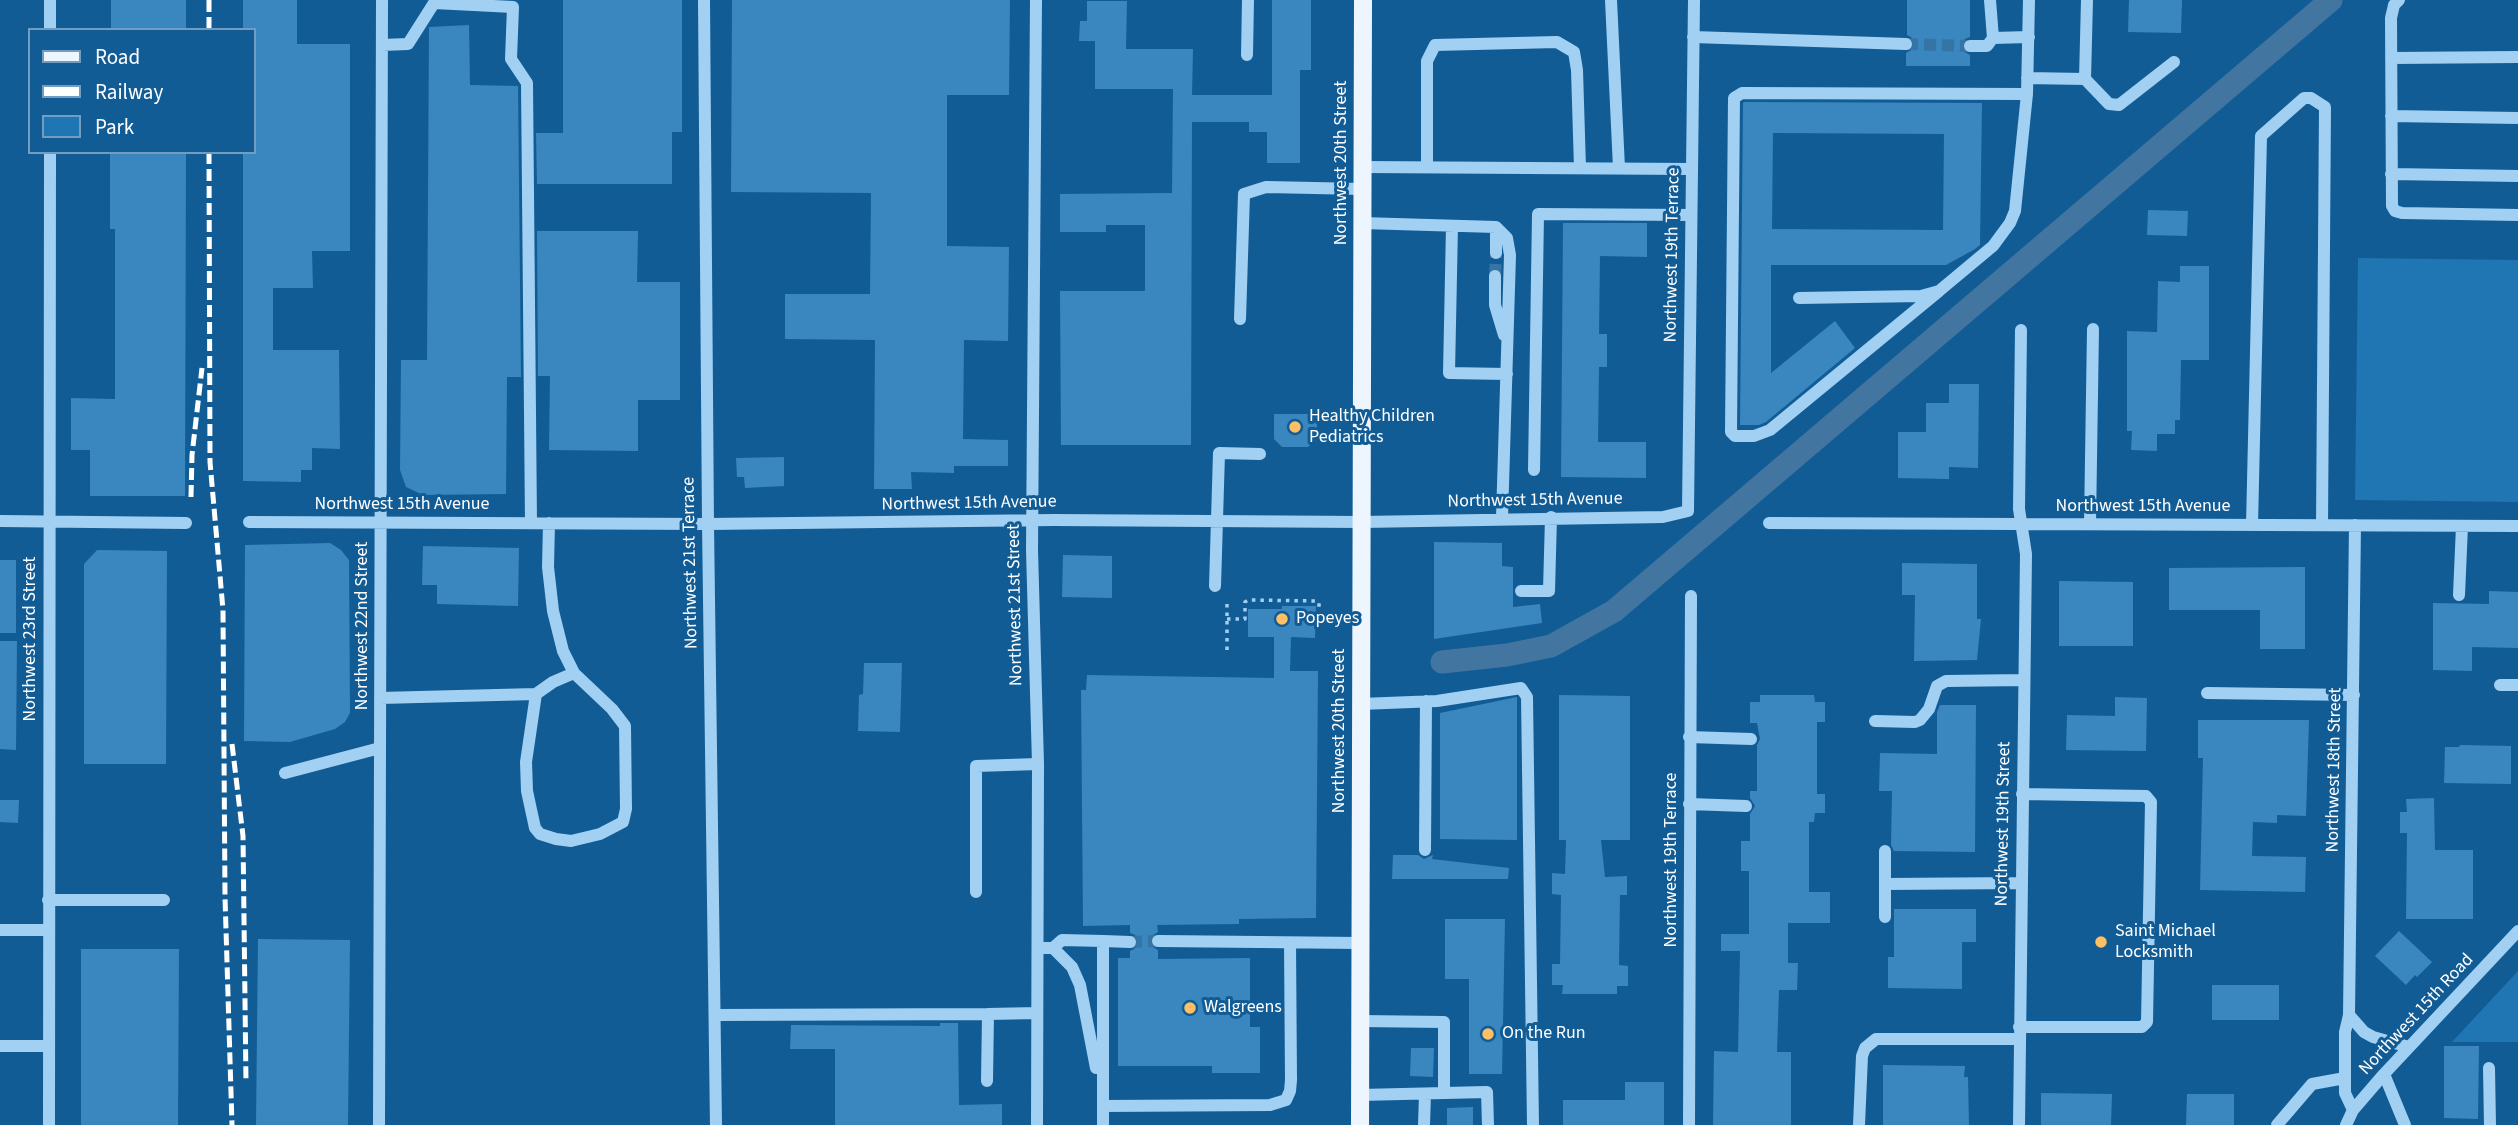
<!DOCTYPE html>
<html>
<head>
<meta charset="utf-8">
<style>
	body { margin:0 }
	#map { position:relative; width:2518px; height:1125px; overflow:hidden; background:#125c96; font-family:"Source Sans 3",sans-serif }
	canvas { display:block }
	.legend { position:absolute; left:28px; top:28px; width:228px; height:126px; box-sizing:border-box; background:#125c96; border:2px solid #719dc0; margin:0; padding:9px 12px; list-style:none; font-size:21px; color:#fff }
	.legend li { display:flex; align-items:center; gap:14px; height:35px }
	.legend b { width:35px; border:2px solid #719dc0 }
</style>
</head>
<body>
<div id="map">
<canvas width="2518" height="1125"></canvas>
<ul class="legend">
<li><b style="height:9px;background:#edf6ff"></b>Road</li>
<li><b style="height:9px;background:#fff"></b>Railway</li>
<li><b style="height:19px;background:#2075b3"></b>Park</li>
</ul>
</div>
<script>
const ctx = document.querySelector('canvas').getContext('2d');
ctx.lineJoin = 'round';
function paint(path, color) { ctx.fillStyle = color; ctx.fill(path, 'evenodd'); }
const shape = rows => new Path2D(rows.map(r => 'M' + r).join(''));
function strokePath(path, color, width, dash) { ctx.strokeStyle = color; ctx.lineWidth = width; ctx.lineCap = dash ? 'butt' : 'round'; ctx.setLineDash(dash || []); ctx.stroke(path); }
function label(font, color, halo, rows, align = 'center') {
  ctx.font = font + ' "Source Sans 3",sans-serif'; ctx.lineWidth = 6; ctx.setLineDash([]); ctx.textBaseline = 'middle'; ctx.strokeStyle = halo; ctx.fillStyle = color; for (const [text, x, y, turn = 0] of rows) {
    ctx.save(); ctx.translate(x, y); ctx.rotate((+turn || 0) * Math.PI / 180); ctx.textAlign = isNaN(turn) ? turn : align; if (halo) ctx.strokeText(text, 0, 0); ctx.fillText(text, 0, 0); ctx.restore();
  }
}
const green = shape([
	[2358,258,2518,260,2518,502,2355,500],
	[2518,971,2518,1042,2452,1042]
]);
const canal = shape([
	[1442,662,1507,655,1551,646,1614,611,2331,0]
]);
const building = shape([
	[111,0,186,0,186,30,111,30],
	[243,0,297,0,297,44,350,44,350,251,312,251,313,288,273,288,273,350,339,350,340,449,312,448,312,470,301,470,301,482,243,481,243,152,254,152,254,30,243,30],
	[563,0,682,0,682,132,672,132,672,184,537,184,536,133,563,133],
	[732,0,1010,0,1009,95,947,95,947,246,1009,247,1008,341,964,340,963,439,1008,440,1008,466,954,466,954,473,911,472,912,489,874,489,875,340,785,339,785,294,870,294,871,193,731,192],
	[1272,0,1311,0,1311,70,1300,70,1300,163,1267,163,1267,132,1249,132,1249,122,1192,122,1191,445,1061,445,1060,291,1145,291,1145,225,1106,225,1106,232,1060,232,1060,194,1172,193,1173,89,1095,89,1095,41,1079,41,1080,21,1087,21,1087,1,1127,1,1126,49,1193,49,1192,95,1272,95],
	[1907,0,1970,0,1970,37,1965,39,1961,45,1963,51,1970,55,1970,66,1906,66,1906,53,1913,49,1915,44,1911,37,1907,35],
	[2129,0,2182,0,2181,33,2128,32],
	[469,25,470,85,518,86,521,377,507,377,506,494,423,495,406,487,400,470,401,360,427,360,429,27],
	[1744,102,1982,103,1980,245,1975,249,1946,265,1771,265,1771,373,1835,321,1855,348,1766,422,1759,425,1740,425,1743,103],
	[1773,133,1944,134,1943,230,1772,229],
	[110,152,186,152,185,496,90,496,90,450,71,450,71,398,115,399,115,229,110,229],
	[2148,210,2188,211,2187,236,2147,235],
	[1563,223,1647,223,1647,257,1600,256,1599,334,1607,334,1607,367,1599,367,1598,442,1646,442,1646,478,1561,477],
	[537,231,638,231,637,282,680,282,680,400,638,400,638,451,549,450,550,376,538,376],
	[2180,266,2209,266,2209,360,2181,360,2180,420,2175,420,2175,434,2157,434,2157,451,2131,450,2132,431,2127,431,2127,331,2157,332,2158,281,2180,282],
	[1949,384,1979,384,1978,468,1949,467,1949,479,1898,478,1898,432,1926,432,1926,403,1949,403],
	[1274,414,1317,414,1317,439,1308,447,1282,447,1274,439],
	[784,457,784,486,745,488,744,477,737,477,736,458],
	[1434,542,1502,543,1502,566,1513,567,1513,607,1540,604,1542,623,1434,639],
	[330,543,341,550,349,560,350,713,345,722,335,729,290,742,244,741,245,545],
	[423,546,519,548,518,606,437,604,437,585,422,585],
	[97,550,167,551,166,764,84,764,84,564],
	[1063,555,1112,556,1112,598,1062,597],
	[0,560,16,560,16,633,0,633],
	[1902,563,1977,564,1977,619,1981,619,1977,660,1914,661,1915,595,1902,595],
	[2305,567,2305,649,2260,649,2260,610,2169,610,2169,568],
	[2059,581,2133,582,2133,646,2059,646],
	[2489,591,2518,592,2518,648,2472,647,2472,671,2433,670,2433,603,2489,604],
	[1282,606,1316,606,1315,638,1291,637,1290,671,1318,671,1316,918,1239,919,1239,924,1157,925,1158,932,1150,937,1151,946,1158,950,1158,959,1250,958,1250,1027,1260,1027,1260,1073,1212,1073,1212,1066,1118,1066,1118,958,1130,958,1130,951,1137,947,1139,942,1135,935,1130,933,1130,925,1083,926,1081,690,1086,690,1087,675,1274,678,1274,637,1248,637,1248,609,1282,609],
	[0,641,17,641,16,750,0,749],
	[864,663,902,663,900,732,858,731,859,695,863,694],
	[1559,695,1630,696,1630,840,1601,840,1605,877,1627,876,1627,895,1620,895,1619,965,1628,966,1628,986,1617,986,1617,994,1562,994,1563,985,1552,985,1552,964,1560,964,1561,895,1552,894,1552,873,1565,874,1566,840,1559,840],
	[1760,695,1814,695,1815,702,1825,702,1825,722,1817,722,1817,794,1825,794,1825,813,1815,813,1814,822,1809,822,1809,892,1830,892,1830,923,1788,923,1788,963,1798,963,1797,990,1779,990,1777,1052,1791,1052,1791,1125,1713,1125,1714,1051,1738,1052,1740,951,1721,951,1721,934,1749,934,1749,871,1741,871,1741,841,1750,841,1750,814,1755,806,1750,798,1750,791,1757,791,1757,745,1760,739,1757,723,1750,723,1750,702,1760,702],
	[1517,697,1517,840,1440,839,1440,713],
	[2115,697,2147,698,2146,751,2066,750,2067,715,2115,716],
	[1940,705,1976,705,1975,852,1894,851,1891,845,1892,791,1879,791,1880,753,1937,754,1937,712],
	[2198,720,2309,720,2306,816,2277,815,2277,823,2253,822,2252,856,2306,857,2305,892,2200,890,2203,758,2198,758],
	[2460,745,2511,746,2511,784,2444,783,2445,747,2459,747],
	[2434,798,2435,850,2473,850,2473,919,2406,919,2407,833,2400,833,2400,812,2407,812,2406,799],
	[0,800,19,800,18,823,0,822],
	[1393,855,1418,855,1424,859,1433,855,1432,859,1509,868,1508,879,1392,879],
	[1894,909,1976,909,1976,942,1962,942,1962,989,1888,988,1888,957,1894,957],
	[1445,919,1505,919,1502,1074,1469,1074,1469,979,1445,979],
	[2399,931,2432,962,2417,977,2415,975,2406,985,2375,956],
	[258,939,350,940,348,1125,256,1125],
	[81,949,179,949,178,1125,81,1125],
	[2212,985,2279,985,2279,1020,2212,1020],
	[940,1023,958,1023,959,1105,1002,1104,1002,1125,835,1125,835,1049,790,1049,791,1025,940,1026],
	[2444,1046,2479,1046,2478,1119,2444,1118],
	[1411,1048,1434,1048,1433,1077,1410,1076],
	[1883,1065,1965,1066,1964,1077,1968,1077,1969,1125,1883,1125],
	[1625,1082,1664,1082,1664,1125,1563,1125,1563,1100,1625,1100],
	[2041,1093,2112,1094,2111,1125,2041,1125],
	[2187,1094,2234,1094,2234,1125,2186,1125],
	[1473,1107,1473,1125,1447,1125,1447,1108]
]);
const minorTunnel = shape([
	[1906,44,1970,46],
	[1495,276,1496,253],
	[1130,942,1158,941]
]);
const path = shape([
	[1227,619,1245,619,1245,602,1248,600,1316,601,1319,603,1319,621],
	[1315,621,1329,621],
	[1227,650,1227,599]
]);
const minor = shape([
	[704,0,708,524,716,1125],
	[1036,0,1032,550,1038,764,1037,1125],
	[1611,0,1619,168],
	[2399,0,2394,5,2391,18,2392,206,2395,211,2402,213,2518,215],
	[50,30,50,0],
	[1693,37,1906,44],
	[1993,38,2029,37],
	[382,45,408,44,434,3,513,7,511,59,527,83,531,523],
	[1970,46,1987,46,1993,38,1990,0],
	[1247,55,1248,0],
	[2391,58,2518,57],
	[2027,78,2085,79,2109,104,2119,105,2174,62],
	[2085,79,2087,0],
	[2391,116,2518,118],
	[1363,167,1691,169],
	[1427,167,1427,61,1435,45,1557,42,1574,52,1577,70,1580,168],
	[2391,174,2518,176],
	[1362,223,1496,227,1507,238,1510,255,1502,518],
	[1452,226,1449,373,1507,374],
	[1496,253,1496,227],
	[1495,276,1495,305,1504,335],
	[1939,291,1770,430,1754,436,1735,436,1731,432,1734,98,1742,93,2027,94],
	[1799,298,1921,296,1939,291,1993,246,2010,223,2015,211,2027,94,2029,0],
	[1240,319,1244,194,1266,187,1362,189],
	[1534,470,1538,214,1691,215],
	[0,521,186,523],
	[249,522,708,524,1054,520,1362,522,1663,517,1688,511,1694,0],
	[549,523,548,567,553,611,563,651,574,673,612,709,625,726,626,809,623,822,600,834,571,841,556,839,540,834,535,828,527,791,526,762,536,694,553,682,574,673],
	[1769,523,2518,526],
	[2090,524,2093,329],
	[2252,525,2261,136,2304,98,2311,98,2325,107,2322,525],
	[1215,586,1219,453,1260,454],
	[1521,591,1549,591,1551,517],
	[2459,595,2462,526],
	[2500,685,2518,685],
	[2207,693,2354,695],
	[380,698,536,694],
	[1361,704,1437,701,1521,688,1527,697,1533,1125],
	[1875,721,1915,722,1920,720,1929,709,1937,686,1946,681,2024,680],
	[1689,737,1751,739],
	[285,773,380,748],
	[1689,804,1746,806],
	[1425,850,1426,701],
	[1885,851,1885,884,2021,883],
	[1885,884,1885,917],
	[976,892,976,766,1038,764],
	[48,900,164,900],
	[0,930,48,930],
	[1103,941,1130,942],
	[1158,941,1360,943],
	[1038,948,1053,948,1062,940,1103,941,1103,1125],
	[1053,948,1072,967,1080,985,1096,1068],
	[715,1015,988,1014],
	[2349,1015,2364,1032,2373,1037,2409,1047],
	[1360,1021,1444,1022,1444,1093],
	[2019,1027,2142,1027,2147,1022,2151,802,2146,796,2022,794],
	[0,1046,48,1046],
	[2489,1068,2490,1125],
	[2384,1074,2405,1125],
	[987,1081,988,1014,1037,1013],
	[1360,1095,1487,1092,1488,1125],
	[1103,1106,1270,1105,1286,1100,1290,1091,1291,1080,1290,943],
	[2353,1110,2345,1093,2345,1032,2349,1015,2355,525],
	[49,1125,50,152],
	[379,1125,382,0],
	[1424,1125,1425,1094],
	[1689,1125,1691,596],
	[1859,1125,1862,1056,1865,1048,1876,1039,2019,1039],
	[2019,1125,2026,554,2019,509,2021,330],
	[2277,1125,2312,1084,2345,1078],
	[2346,1125,2353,1110,2384,1074,2518,931]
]);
const major = shape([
	[1360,1125,1363,0]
]);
const rail = shape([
	[209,0,209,30],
	[209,152,210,462,223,610,225,897,232,1125],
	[191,497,192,455,202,368],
	[232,744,243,836,246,1083]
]);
const markers = [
	[1295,427,7,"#ffbf63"],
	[1282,619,7,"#ffbf63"],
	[2101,942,7,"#ffbf63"],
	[1190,1008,7,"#ffbf63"],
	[1488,1034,7,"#ffbf63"]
];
const streetNames = [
	["Northwest 20th Street",1342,163,-90],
	["Northwest 19th Terrace",1673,255,-89],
	["Northwest 15th Avenue",1535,501,-1],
	["Northwest 15th Avenue",969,504,-1],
	["Northwest 15th Avenue",402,505],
	["Northwest 15th Avenue",2143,507],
	["Northwest 21st Terrace",691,563,-91],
	["Northwest 21st Street",1016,605,-91],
	["Northwest 22nd Street",363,626,-90],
	["Northwest 23rd Street",31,639,-90],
	["Northwest 20th Street",1340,731,-90],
	["Northwest 18th Street",2335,770,-89],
	["Northwest 19th Street",2004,824,-89],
	["Northwest 19th Terrace",1672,860,-90],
	["Northwest 15th Road",2417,1015,-47]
];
const poiNames = [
	["Healthy Children",1309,417],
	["Pediatrics",1309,438],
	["Popeyes",1296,619],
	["Saint Michael",2115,932],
	["Locksmith",2115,953],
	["Walgreens",1204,1008],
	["On the Run",1502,1034]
];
paint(green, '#2075b3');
strokePath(canal, '#4276a0', 23);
paint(building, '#3a86be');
strokePath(minorTunnel, '#3674a6', 12, [12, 6]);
strokePath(path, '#a1d0f3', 3.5, [3.5, 5]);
strokePath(minor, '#a1d0f3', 12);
strokePath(major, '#edf6ff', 18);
strokePath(rail, '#fff', 5, [12, 5]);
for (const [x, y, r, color] of markers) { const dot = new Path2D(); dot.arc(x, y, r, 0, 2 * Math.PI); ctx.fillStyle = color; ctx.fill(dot); strokePath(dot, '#125c96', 2.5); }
label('18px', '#fff', '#125c96', streetNames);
label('18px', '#fff', '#125c96', poiNames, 'left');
</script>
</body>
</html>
